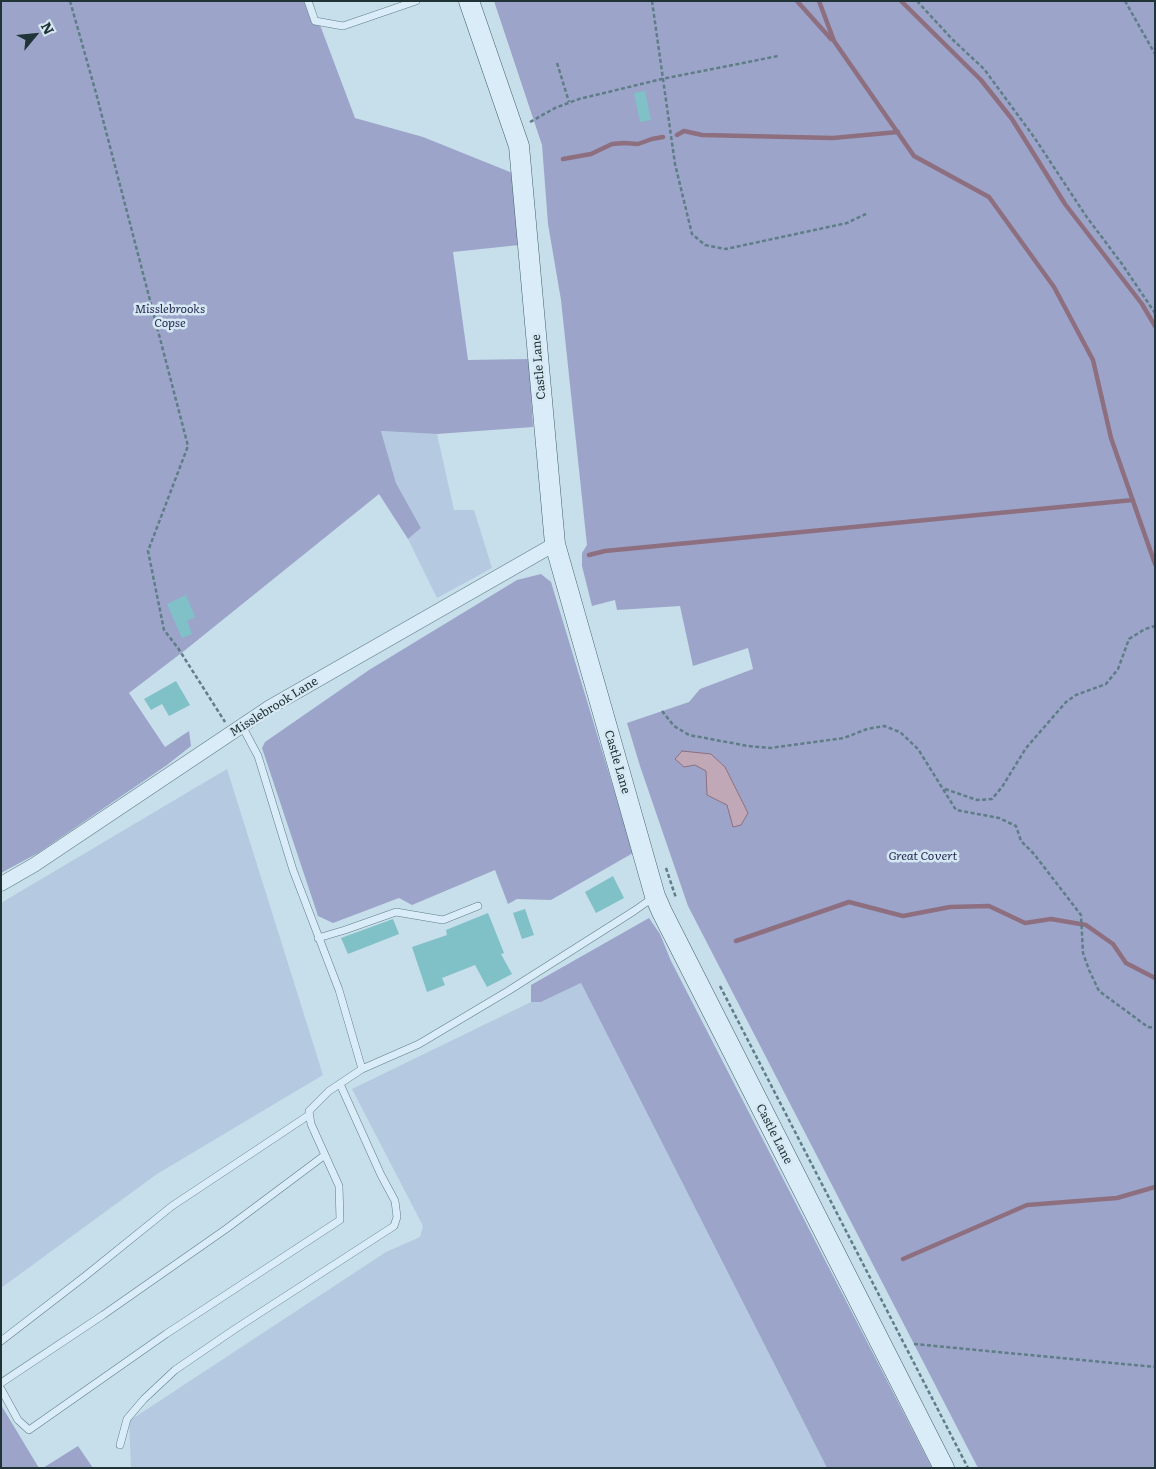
<!DOCTYPE html>
<html>
<head>
<meta charset="utf-8">
<style>
	body { margin:0 }
	#map { position:relative; width:1156px; height:1469px; overflow:hidden; background:#c7deeb; font-family:Literata,serif }
	canvas { display:block }
	.frame { position:absolute; inset:0; border:2px solid #203437; pointer-events:none }
	.north { position:absolute; left:10px; top:10px; width:50px; height:50px; -webkit-text-stroke:4px #d6e8f3; paint-order:stroke; rotate:62deg; font-size:14px; font-weight:700; line-height:20px; text-align:center; color:#203437 }
	.north::after { content:''; display:block; margin:auto; width:18px; height:22px; background:#203437; clip-path:polygon(50% 0,100% 100%,50% 72%,0 100%) }
</style>
</head>
<body>
<div id="map">
<canvas width="1156" height="1469"></canvas>
<div class="frame"></div>
<div class="north">N</div>
</div>
<script>
const ctx = document.querySelector('canvas').getContext('2d');
ctx.lineJoin = 'round';
function paint(path, color) { ctx.fillStyle = color; ctx.fill(path, 'evenodd'); }
const shape = rows => new Path2D(rows.map(r => 'M' + r).join(''));
function strokePath(path, color, width, dash) { ctx.strokeStyle = color; ctx.lineWidth = width; ctx.lineCap = dash ? 'butt' : 'round'; ctx.setLineDash(dash || []); ctx.stroke(path); }
function label(font, color, halo, rows, align = 'center') {
  ctx.font = font + ' Literata,serif'; ctx.lineWidth = 5; ctx.setLineDash([]); ctx.textBaseline = 'middle'; ctx.strokeStyle = halo; ctx.fillStyle = color; for (const [text, x, y, turn = 0] of rows) {
    ctx.save(); ctx.translate(x, y); ctx.rotate((+turn || 0) * Math.PI / 180); ctx.textAlign = isNaN(turn) ? turn : align; if (halo) ctx.strokeText(text, 0, 0); ctx.fillText(text, 0, 0); ctx.restore();
  }
}
const farmland = shape([
	[381,431,437,434,454,510,474,510,492,568,437,598,408,539,421,528,396,483],
	[227,769,323,1075,157,1174,1,1288,1,903],
	[581,983,827,1468,131,1468,129,1421,386,1252,420,1237,423,1226,352,1089,531,1002,541,1002]
]);
const green = shape([
	[1,1,311,1,355,118,423,137,515,174,519,245,453,252,468,360,529,359,533,427,437,434,381,431,396,483,421,528,408,539,379,494,184,651,129,693,165,747,189,731,191,746,167,765,38,853,1,873],
	[494,1,1155,1,1155,1468,978,1468,688,906,640,766,627,723,689,702,700,689,753,669,748,648,693,666,680,606,617,610,615,600,592,606,582,566,582,553,587,545,561,300,548,224,542,145],
	[541,574,551,582,633,853,551,900,517,899,508,904,495,870,412,905,399,898,333,923,318,916,262,748,265,742,369,670,517,580],
	[649,918,660,934,671,961,932,1468,827,1468,581,983,541,1002,531,1002,531,985],
	[1,1405,39,1468,1,1468],
	[78,1446,93,1468,43,1468]
]);
const water = shape([
	[682,751,711,754,725,767,748,813,741,825,733,827,727,805,707,795,706,771,695,765,684,767,675,759,682,751]
]);
const stream = shape([
	[797,1,831,39],
	[819,1,834,41,914,156,989,197,1054,287,1093,360,1111,438,1155,564],
	[901,1,981,80,1012,119,1065,204,1142,304,1155,326],
	[677,135,684,131,702,135,833,138,898,132],
	[563,159,591,154,612,144,624,143,638,144,652,139,663,137],
	[589,555,605,551,1133,500],
	[736,941,849,902,903,916,950,907,989,906,1025,923,1051,919,1086,925,1113,944,1126,963,1155,978],
	[903,1259,1027,1205,1117,1198,1155,1187]
]);
const building = shape([
	[645,91,651,120,640,122,634,93],
	[186,595,195,617,187,621,192,634,182,638,167,604],
	[176,681,190,705,169,716,162,704,151,710,144,699],
	[613,876,624,898,596,913,585,892],
	[525,909,534,935,522,939,513,913],
	[488,913,504,953,501,954,512,974,487,987,475,965,442,978,445,985,427,992,412,947,447,935,446,930],
	[393,919,399,934,348,954,341,938]
]);
const path = shape([
	[70,1,96,93,188,446,148,551,164,630,178,648,225,722],
	[652,1,675,164,692,234,705,245,726,249,847,223,868,213],
	[917,1,952,39,984,69,1034,137,1086,216,1122,264,1155,313],
	[1125,1,1155,54],
	[557,63,569,102],
	[530,122,555,108,579,99,662,79,778,56],
	[662,711,674,726,689,735,748,746,770,748,844,738,867,729,884,726,900,732,918,749,956,810,999,818,1016,826,1021,841,1034,854,1081,915,1083,953,1089,970,1099,991,1148,1027,1155,1028],
	[945,789,977,800,992,799,1002,787,1026,748,1066,702,1076,695,1106,684,1118,669,1129,639,1145,629,1155,626],
	[666,868,676,898],
	[720,986,968,1468],
	[914,1344,1155,1367]
]);
const lane = shape([
	[308,1,315,21,343,26,416,1],
	[318,938,345,930,396,912,443,920,478,906],
	[362,1069,419,1044,508,991,634,911,654,897],
	[1,1341,84,1277,172,1206,309,1115],
	[1,1383,103,1315,226,1229,325,1155],
	[1,1389,18,1420,29,1430,166,1334,340,1220,339,1186,311,1124,309,1111,329,1091,362,1069,339,990,293,870,258,756,242,726],
	[120,1445,127,1419,144,1399,175,1370,235,1329,394,1226,397,1217,395,1201,381,1175,340,1084]
]);
const street = shape([
	[1,884,34,865,270,707,555,544]
]);
const secondary = shape([
	[469,1,519,146,555,544,655,896,662,912,944,1468]
]);
const parkNames = [
	["Misslebrooks",170,309],
	["Copse",170,323],
	["Great Covert",923,856]
];
const streetNames = [
	["Castle Lane",539,367,-95],
	["Misslebrook Lane",274,707,-32],
	["Castle Lane",617,762,74],
	["Castle Lane",774,1134,63]
];
paint(farmland, '#b5cae1');
paint(green, '#9ca5c9');
paint(water, '#c0a8b7');
strokePath(water, '#8e6f80', 1);
strokePath(stream, '#8e6f80', 4.5);
paint(building, '#80c0c7');
strokePath(lane, '#5e7d86', 8);
strokePath(street, '#5e7d86', 15);
strokePath(secondary, '#416168', 21);
strokePath(path, '#5e7d86', 2.5, [4, 2.5]);
strokePath(lane, '#daecf7', 7);
strokePath(street, '#daecf7', 14);
strokePath(secondary, '#daecf7', 20);
label('italic 12px', '#282b52', '#d6e8f3', parkNames);
label('12px', '#203437', '#d6e8f3', streetNames);
</script>
</body>
</html>
